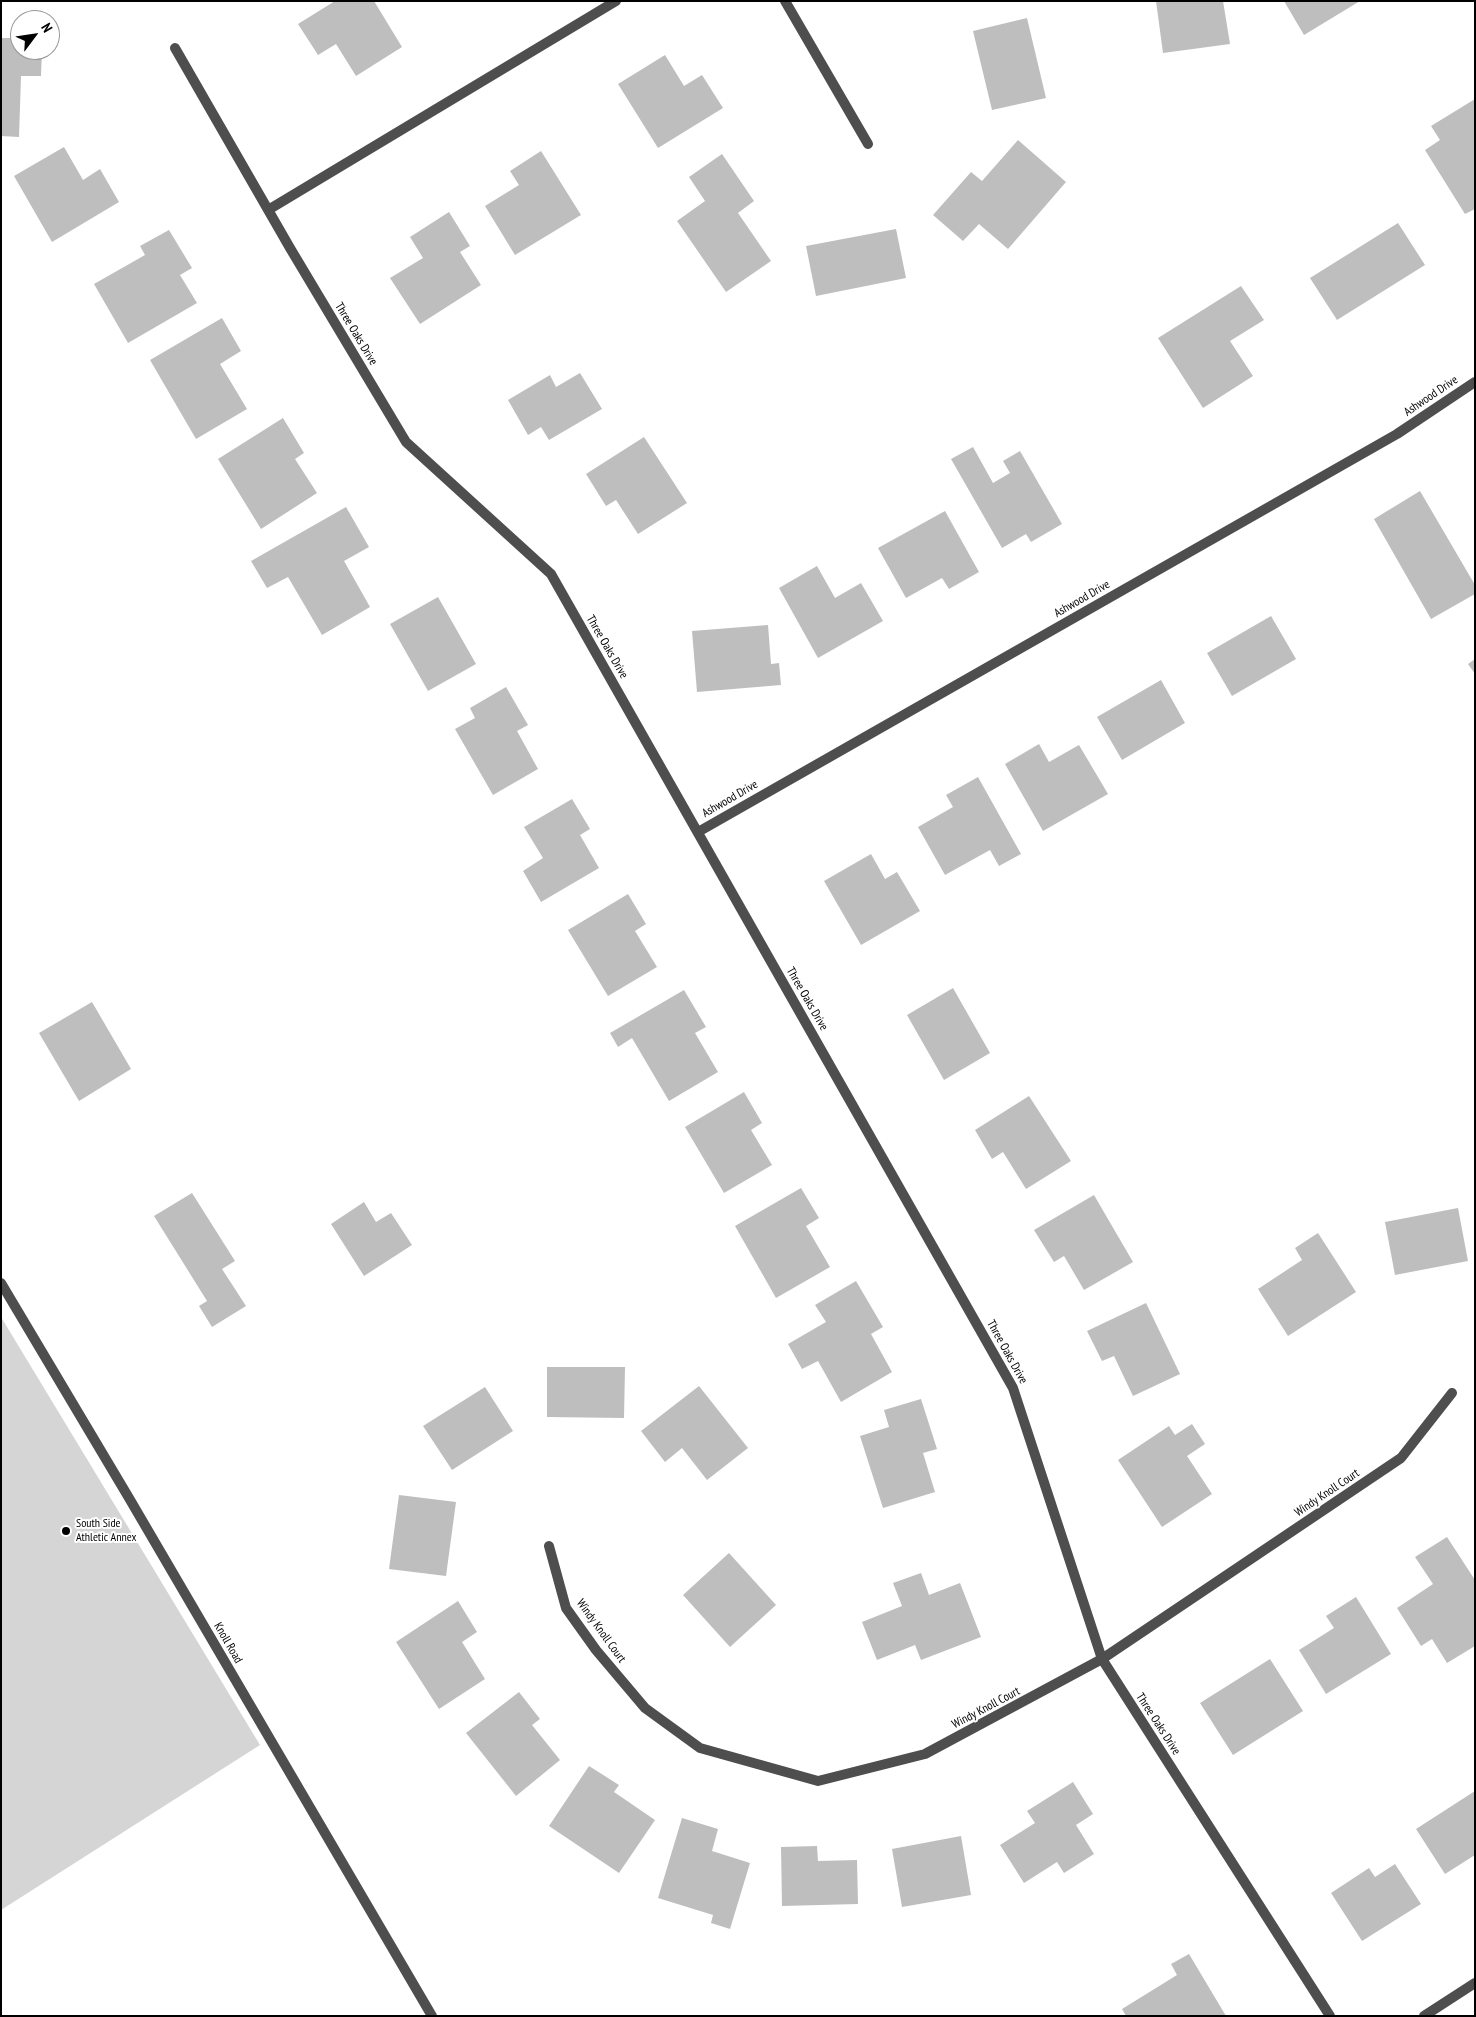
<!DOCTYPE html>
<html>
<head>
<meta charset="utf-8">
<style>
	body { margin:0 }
	#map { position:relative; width:1476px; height:2017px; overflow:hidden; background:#fff; font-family:"PT Sans Narrow",sans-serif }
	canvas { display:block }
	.frame { position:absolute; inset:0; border:2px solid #000; pointer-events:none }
	.north { position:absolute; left:10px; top:10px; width:50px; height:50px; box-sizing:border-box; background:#fff; border:1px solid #999; border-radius:50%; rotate:59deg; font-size:14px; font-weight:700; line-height:20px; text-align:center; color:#000 }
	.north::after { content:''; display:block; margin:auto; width:18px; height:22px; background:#000; clip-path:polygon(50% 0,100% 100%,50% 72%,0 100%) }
</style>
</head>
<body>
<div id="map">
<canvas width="1476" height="2017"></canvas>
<div class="frame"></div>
<div class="north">N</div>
</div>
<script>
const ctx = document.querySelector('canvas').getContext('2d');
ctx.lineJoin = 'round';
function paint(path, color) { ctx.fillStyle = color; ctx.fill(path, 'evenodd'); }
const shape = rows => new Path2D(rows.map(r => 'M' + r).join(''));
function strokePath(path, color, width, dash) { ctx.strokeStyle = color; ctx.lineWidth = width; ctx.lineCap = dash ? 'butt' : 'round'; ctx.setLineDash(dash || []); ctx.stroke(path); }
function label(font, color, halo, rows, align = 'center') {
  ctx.font = font + ' "PT Sans Narrow",sans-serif'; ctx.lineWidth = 4; ctx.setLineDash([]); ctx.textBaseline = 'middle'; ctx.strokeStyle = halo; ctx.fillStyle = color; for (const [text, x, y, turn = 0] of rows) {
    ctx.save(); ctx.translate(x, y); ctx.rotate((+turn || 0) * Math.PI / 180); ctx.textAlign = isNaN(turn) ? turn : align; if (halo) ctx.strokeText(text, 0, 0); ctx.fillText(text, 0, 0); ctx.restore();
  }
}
const green = shape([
	[1,1317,260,1745,1,1910]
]);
const building = shape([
	[335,1,374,1,402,47,356,76,336,44,318,55,298,24],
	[1156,1,1223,1,1230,44,1163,53],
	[1284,1,1360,1,1304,35],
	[1027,18,1046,98,992,110,973,31],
	[1,38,20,38,20,50,42,50,41,76,21,76,19,137,1,136],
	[665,55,684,86,702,75,723,108,658,148,618,84],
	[1475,99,1475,209,1465,214,1425,150,1440,140,1431,126],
	[1018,140,1066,182,1008,249,979,224,963,241,933,215,971,172,982,181],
	[64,147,83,180,100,169,119,202,52,242,14,176],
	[541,151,581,215,515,255,485,206,519,185,510,171],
	[722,154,754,201,738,213,771,261,726,292,677,221,705,201,689,177],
	[449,212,470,246,460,252,481,285,420,324,390,278,423,258,410,237],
	[1398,223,1425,265,1337,320,1310,278],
	[896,229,906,278,816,296,806,246],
	[169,230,192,268,180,275,197,303,128,343,94,284,145,255,140,246],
	[1241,286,1264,320,1230,341,1253,376,1203,408,1158,338],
	[222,318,241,351,220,364,247,409,196,439,150,360],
	[580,373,602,409,549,440,541,427,528,435,508,400,550,375,556,387],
	[283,418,304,453,295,459,317,493,261,529,218,459],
	[644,437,687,503,638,534,616,500,606,506,586,474],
	[973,447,993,483,1010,473,1003,461,1020,451,1062,524,1031,542,1026,534,1002,548,951,459],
	[1420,491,1475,585,1475,594,1431,619,1374,519],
	[346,507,369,547,344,561,370,607,322,635,288,577,267,588,251,561],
	[945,511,979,572,949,589,942,578,906,598,878,548],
	[817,566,835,598,861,583,883,621,818,658,779,588],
	[438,597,476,664,428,691,390,624],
	[1271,616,1296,659,1232,696,1207,653],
	[768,625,771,664,779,663,781,685,697,692,692,631],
	[1475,659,1475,674,1468,664],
	[1161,680,1185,723,1122,760,1097,717],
	[506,687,528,725,517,731,538,769,493,795,455,729,475,718,470,708],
	[1039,744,1049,762,1079,745,1108,794,1043,831,1005,764],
	[978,777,1021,854,999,866,990,850,945,875,918,827,953,807,946,795],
	[572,799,590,829,580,835,599,868,541,902,523,871,543,858,524,827],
	[871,854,885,879,897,872,920,911,861,945,824,881],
	[628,894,646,924,635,931,657,967,608,996,568,930],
	[953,988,990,1053,944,1080,907,1015],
	[684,990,706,1027,695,1033,718,1072,669,1101,632,1038,618,1047,610,1033],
	[92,1002,131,1069,79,1101,39,1033],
	[744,1092,762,1123,751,1130,772,1165,724,1193,685,1127],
	[1029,1096,1071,1161,1026,1189,1003,1152,992,1159,975,1130],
	[801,1188,819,1218,806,1226,830,1267,776,1298,735,1226],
	[192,1193,235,1261,222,1269,246,1306,212,1327,199,1306,207,1301,154,1216],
	[1094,1195,1133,1262,1084,1290,1064,1256,1054,1262,1034,1230],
	[364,1202,376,1222,391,1213,412,1245,364,1276,331,1224],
	[1458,1208,1468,1261,1395,1275,1385,1222],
	[1318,1233,1356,1292,1288,1336,1258,1289,1302,1260,1295,1248],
	[856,1281,883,1327,871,1334,892,1372,841,1402,818,1361,802,1369,788,1344,826,1322,815,1305],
	[1146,1303,1180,1374,1133,1396,1114,1356,1102,1361,1087,1331],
	[547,1367,625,1367,624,1418,547,1417],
	[699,1386,748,1448,707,1480,682,1448,665,1462,641,1431],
	[485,1387,513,1431,452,1470,423,1426],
	[921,1399,937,1449,923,1453,935,1492,883,1508,860,1436,889,1427,884,1410],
	[1192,1424,1205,1444,1187,1456,1212,1494,1162,1527,1118,1460,1169,1426,1175,1435],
	[399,1495,456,1502,446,1576,389,1569],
	[1447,1537,1475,1580,1475,1646,1447,1663,1432,1639,1421,1646,1397,1608,1433,1584,1415,1557],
	[729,1553,776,1605,730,1647,683,1595],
	[921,1573,929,1595,960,1583,981,1637,921,1660,915,1645,877,1660,862,1622,902,1606,893,1583],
	[1356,1597,1391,1654,1326,1694,1299,1650,1334,1628,1326,1616],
	[458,1601,477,1632,462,1642,485,1679,439,1709,396,1642],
	[1270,1659,1303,1711,1233,1755,1200,1703],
	[519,1692,540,1719,532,1725,560,1760,516,1796,466,1733],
	[589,1766,619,1785,614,1792,655,1820,619,1873,549,1826],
	[1073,1782,1093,1814,1076,1825,1094,1854,1064,1873,1057,1862,1024,1883,1000,1845,1035,1823,1027,1811],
	[1475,1791,1475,1855,1445,1874,1416,1829],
	[682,1818,718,1829,712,1851,750,1863,730,1929,711,1923,713,1915,658,1898],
	[961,1836,971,1895,902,1907,892,1849],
	[817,1846,818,1861,857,1860,858,1904,782,1906,781,1847],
	[1395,1864,1421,1904,1362,1941,1331,1893,1369,1868,1375,1877],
	[1189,1954,1226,2016,1126,2016,1122,2009,1177,1975,1171,1964]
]);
const minor = shape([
	[785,1,868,144],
	[175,48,290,248,406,442,551,574,1013,1388,1102,1659,1330,2016],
	[268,210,616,1],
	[698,832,1397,434,1475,382],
	[549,1546,566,1608,596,1650,645,1708,700,1748,818,1781,925,1754,1102,1659,1401,1458,1452,1393],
	[1424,2016,1475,1983]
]);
const tertiary = shape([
	[1,1283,129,1498,432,2016]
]);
const markers = [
	[66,1531,5,"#000"]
];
const streetNames = [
	["Three Oaks Drive",356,334,59],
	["Ashwood Drive",1431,396,-34],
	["Ashwood Drive",1082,599,-30],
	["Three Oaks Drive",607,647,60],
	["Ashwood Drive",730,799,-30],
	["Three Oaks Drive",807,999,60],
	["Three Oaks Drive",1007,1352,61],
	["Windy Knoll Court",1327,1493,-34],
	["Windy Knoll Court",601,1631,54],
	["Knoll Road",228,1643,60],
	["Windy Knoll Court",986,1708,-28],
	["Three Oaks Drive",1158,1724,57]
];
const poiNames = [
	["South Side",76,1524],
	["Athletic Annex",76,1538]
];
paint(green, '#d5d5d5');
paint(building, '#bebebe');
strokePath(minor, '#4e4e4e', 10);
strokePath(tertiary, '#4e4e4e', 10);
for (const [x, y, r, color] of markers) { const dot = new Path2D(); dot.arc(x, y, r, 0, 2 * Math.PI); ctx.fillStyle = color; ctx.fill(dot); strokePath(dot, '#fff', 2); }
label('12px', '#000', '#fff', streetNames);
label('12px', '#000', '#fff', poiNames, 'left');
</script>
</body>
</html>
